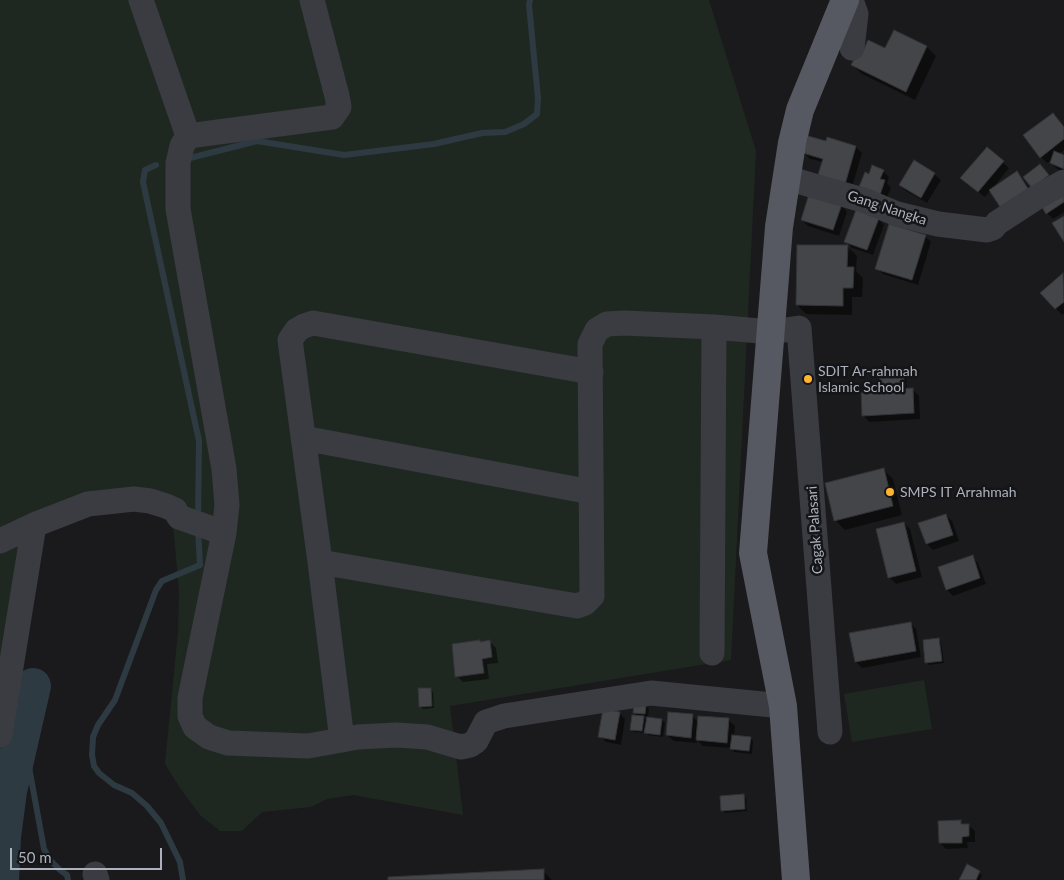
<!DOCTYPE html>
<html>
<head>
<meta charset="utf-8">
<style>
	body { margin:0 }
	#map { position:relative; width:1064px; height:880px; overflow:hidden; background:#1a1a1c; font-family:Lato,sans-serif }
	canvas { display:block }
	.scale { position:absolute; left:10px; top:848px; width:152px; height:22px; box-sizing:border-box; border:2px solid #abb1bd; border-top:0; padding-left:6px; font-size:15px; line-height:18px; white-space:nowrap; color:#abb1bd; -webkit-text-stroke:4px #151517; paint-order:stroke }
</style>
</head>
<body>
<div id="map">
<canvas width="1064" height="880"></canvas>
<div class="scale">50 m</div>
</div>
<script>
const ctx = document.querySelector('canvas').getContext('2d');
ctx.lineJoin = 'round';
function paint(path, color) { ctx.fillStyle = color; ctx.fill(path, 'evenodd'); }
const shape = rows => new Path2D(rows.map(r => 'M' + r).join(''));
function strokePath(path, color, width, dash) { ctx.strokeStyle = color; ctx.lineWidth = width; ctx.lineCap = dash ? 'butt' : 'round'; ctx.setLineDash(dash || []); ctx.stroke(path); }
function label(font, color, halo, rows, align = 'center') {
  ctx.font = font + ' Lato,sans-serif'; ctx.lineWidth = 5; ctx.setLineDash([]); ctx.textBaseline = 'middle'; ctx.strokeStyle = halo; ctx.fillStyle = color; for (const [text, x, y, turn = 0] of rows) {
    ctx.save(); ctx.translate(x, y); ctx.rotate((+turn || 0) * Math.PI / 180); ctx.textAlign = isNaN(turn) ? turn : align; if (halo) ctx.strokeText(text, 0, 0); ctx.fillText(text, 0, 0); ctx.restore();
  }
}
const green = shape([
	[0,0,709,0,756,151,731,660,450,706,463,815,353,795,327,799,311,807,262,812,242,831,220,831,200,815,180,788,165,764,178,632,179,591,174,535,170,513,127,501,36,528,0,710],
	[924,680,932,729,852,742,844,694]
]);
const shadow = shape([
	[894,31,927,47,936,56,915,100,862,74,852,65,886,49],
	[1064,127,1064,150,1058,154,1064,156,1064,172,1057,169,1051,163,1053,159,1047,163,1041,157],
	[856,147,862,153,850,194,823,162,810,159,804,153],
	[987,149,1009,168,993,188,1017,173,1023,179,1038,202,991,190,985,197,968,184],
	[914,162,934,174,941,180,927,203,906,191,900,185],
	[883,171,889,177,887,183,891,188,886,200,866,193,870,175],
	[1064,188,1064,212,1053,219,1047,213],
	[841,205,847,212,839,236,808,226,802,220],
	[878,219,884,225,873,255,852,248,846,241],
	[925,236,931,242,918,285,883,274,877,268],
	[847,246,857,256,856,271,863,278,862,297,852,297,852,315,806,314,797,305],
	[1063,275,1064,313,1062,315,1042,293],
	[903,372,906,375,907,390,913,390,919,396,920,419,869,422,863,415,885,391,882,388],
	[884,470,893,479,902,515,845,530,835,520],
	[946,515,952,521,959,541,933,550,927,544],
	[904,523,910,529,922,577,896,584,890,578,878,530],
	[972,557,978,563,986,584,953,596,947,590],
	[910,623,916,629,921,657,862,668,856,662],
	[938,639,941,642,944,663,929,665,927,662],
	[490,642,496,648,498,663,487,664,489,679,463,682,457,676],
	[430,689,433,692,434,708,423,709,420,706],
	[646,706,649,709,648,717,642,716,647,721,662,720,665,723,663,737,648,735,645,731,645,733,634,732,631,729,638,717,634,712],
	[619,713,625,719,621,745,606,742,600,736],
	[692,716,698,722,729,720,735,726,734,736,750,738,753,741,752,754,734,752,732,748,703,746,697,740,697,743,674,741,667,735],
	[743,796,746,798,747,811,725,813,722,810],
	[961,822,964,825,968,825,975,831,975,842,967,842,968,848,946,849,940,843],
	[967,866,982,875,980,880,960,880],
	[543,871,552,880,389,880]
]);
const stream = shape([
	[186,159,257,141,344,155,434,144,482,133,505,132,524,124,537,114,538,98,529,5,530,0],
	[156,165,145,170,143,182,199,441,198,519],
	[25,721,29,767,44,849,50,860,60,870,67,875,68,880],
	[183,880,180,862,161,823,147,806,132,793,114,785,99,773,94,766,92,755,93,737,98,725,115,700,156,590,162,581,200,565,198,529]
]);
const river = shape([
	[1,880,3,837,9,791,33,686]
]);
const building = shape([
	[894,30,927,46,906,92,851,65,860,47,864,49,868,40,885,48,894,30],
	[1053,113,1064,127,1064,139,1040,158,1023,135,1053,113],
	[808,136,826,141,827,137,856,146,844,188,816,181,823,159,803,153,808,136],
	[987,147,1004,161,978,192,960,178,987,147],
	[1054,151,1064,155,1064,169,1050,163,1054,151],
	[914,160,935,173,921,198,899,185,914,160],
	[1040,164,1049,175,1032,188,1023,177,1040,164],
	[872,165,884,170,880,179,885,180,880,195,859,187,865,172,869,174,872,165],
	[1017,171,1032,195,1004,213,989,190,1017,171],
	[1064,187,1064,202,1046,214,1038,200,1064,187],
	[809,194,842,204,833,230,801,220,809,194],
	[856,210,879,218,867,250,844,242,856,210],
	[1064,216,1064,242,1052,223,1064,216],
	[889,224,926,235,912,280,875,269,889,224],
	[797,245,848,245,847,267,854,267,853,288,843,288,843,306,796,305,797,245],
	[1063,273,1064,302,1055,309,1040,293,1063,273],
	[903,370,905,386,881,389,879,373,903,370],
	[913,388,914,413,862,416,861,391,913,388],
	[884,468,893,506,834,521,825,483,884,468],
	[946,514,953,535,926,544,918,523,946,514],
	[904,522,916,571,888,578,876,529,904,522],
	[973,555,980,578,946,590,938,567,973,555],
	[911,622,916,651,855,662,849,633,911,622],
	[939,638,942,661,925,663,923,640,939,638],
	[480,640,480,642,490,640,492,657,482,659,484,673,455,677,452,644,480,640],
	[418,688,431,688,432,706,419,707,418,688],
	[634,704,646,705,645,714,633,713,634,704],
	[603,709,620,712,615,740,598,737,603,709],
	[668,712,693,714,691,738,666,735,668,712],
	[632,715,644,716,642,731,630,730,632,715],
	[698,716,729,718,727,743,696,740,698,716],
	[647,717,662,719,660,735,644,733,647,717],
	[732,735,751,737,749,751,730,749,732,735],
	[744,794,745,809,721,811,720,796,744,794],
	[961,820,961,824,969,824,969,836,962,837,962,843,939,843,938,821,961,820],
	[967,864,980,871,976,880,959,880,967,864],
	[544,869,544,880,388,880,388,877,544,869]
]);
const minor = shape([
	[141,0,188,136,182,146,178,163,178,209,224,469,227,505,224,533,190,698,190,716,195,727,209,737,228,743,308,746,358,737,396,735,427,737,461,747,470,745,476,741,486,722,504,716,651,693,783,706],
	[851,0,856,14,852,48],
	[188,136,332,117,339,107,337,96,312,0],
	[787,178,866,201,897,214,938,224,987,230,993,228,997,223,1037,197,1064,182],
	[303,438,591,492],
	[0,541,34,525,88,504,134,499,150,501,166,506,175,510,179,517,224,533],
	[320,562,290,340,297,330,304,326,313,323,591,372],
	[712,653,714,327],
	[0,735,34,525],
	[342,740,320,562,577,606,585,603,592,596,590,344,597,330,607,324,624,323,714,327,771,332,799,328,830,732],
	[95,874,97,880]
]);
const major = shape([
	[796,880,783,706,753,553,779,227,792,143,800,110,845,0]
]);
const markers = [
	[808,379,5,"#ffb42f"],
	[890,492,5,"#ffb42f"]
];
const streetNames = [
	["Gang Nangka",887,208,18],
	["Cagak Palasari",815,530,-94]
];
const poiNames = [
	["SDIT Ar-rahmah",818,371],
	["Islamic School",818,387],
	["SMPS IT Arrahmah",900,492]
];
paint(green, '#1f2820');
paint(shadow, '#0007');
strokePath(stream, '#2e3a42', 6);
strokePath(river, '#2e3a42', 36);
paint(building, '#444549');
strokePath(building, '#333438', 1);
strokePath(minor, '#3a3c42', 25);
strokePath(major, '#565961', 28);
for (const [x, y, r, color] of markers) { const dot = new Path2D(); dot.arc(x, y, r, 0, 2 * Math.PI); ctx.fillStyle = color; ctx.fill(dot); strokePath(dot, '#151517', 2); }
label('14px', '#abb1bd', '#151517', streetNames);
label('14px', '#abb1bd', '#151517', poiNames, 'left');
</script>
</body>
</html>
